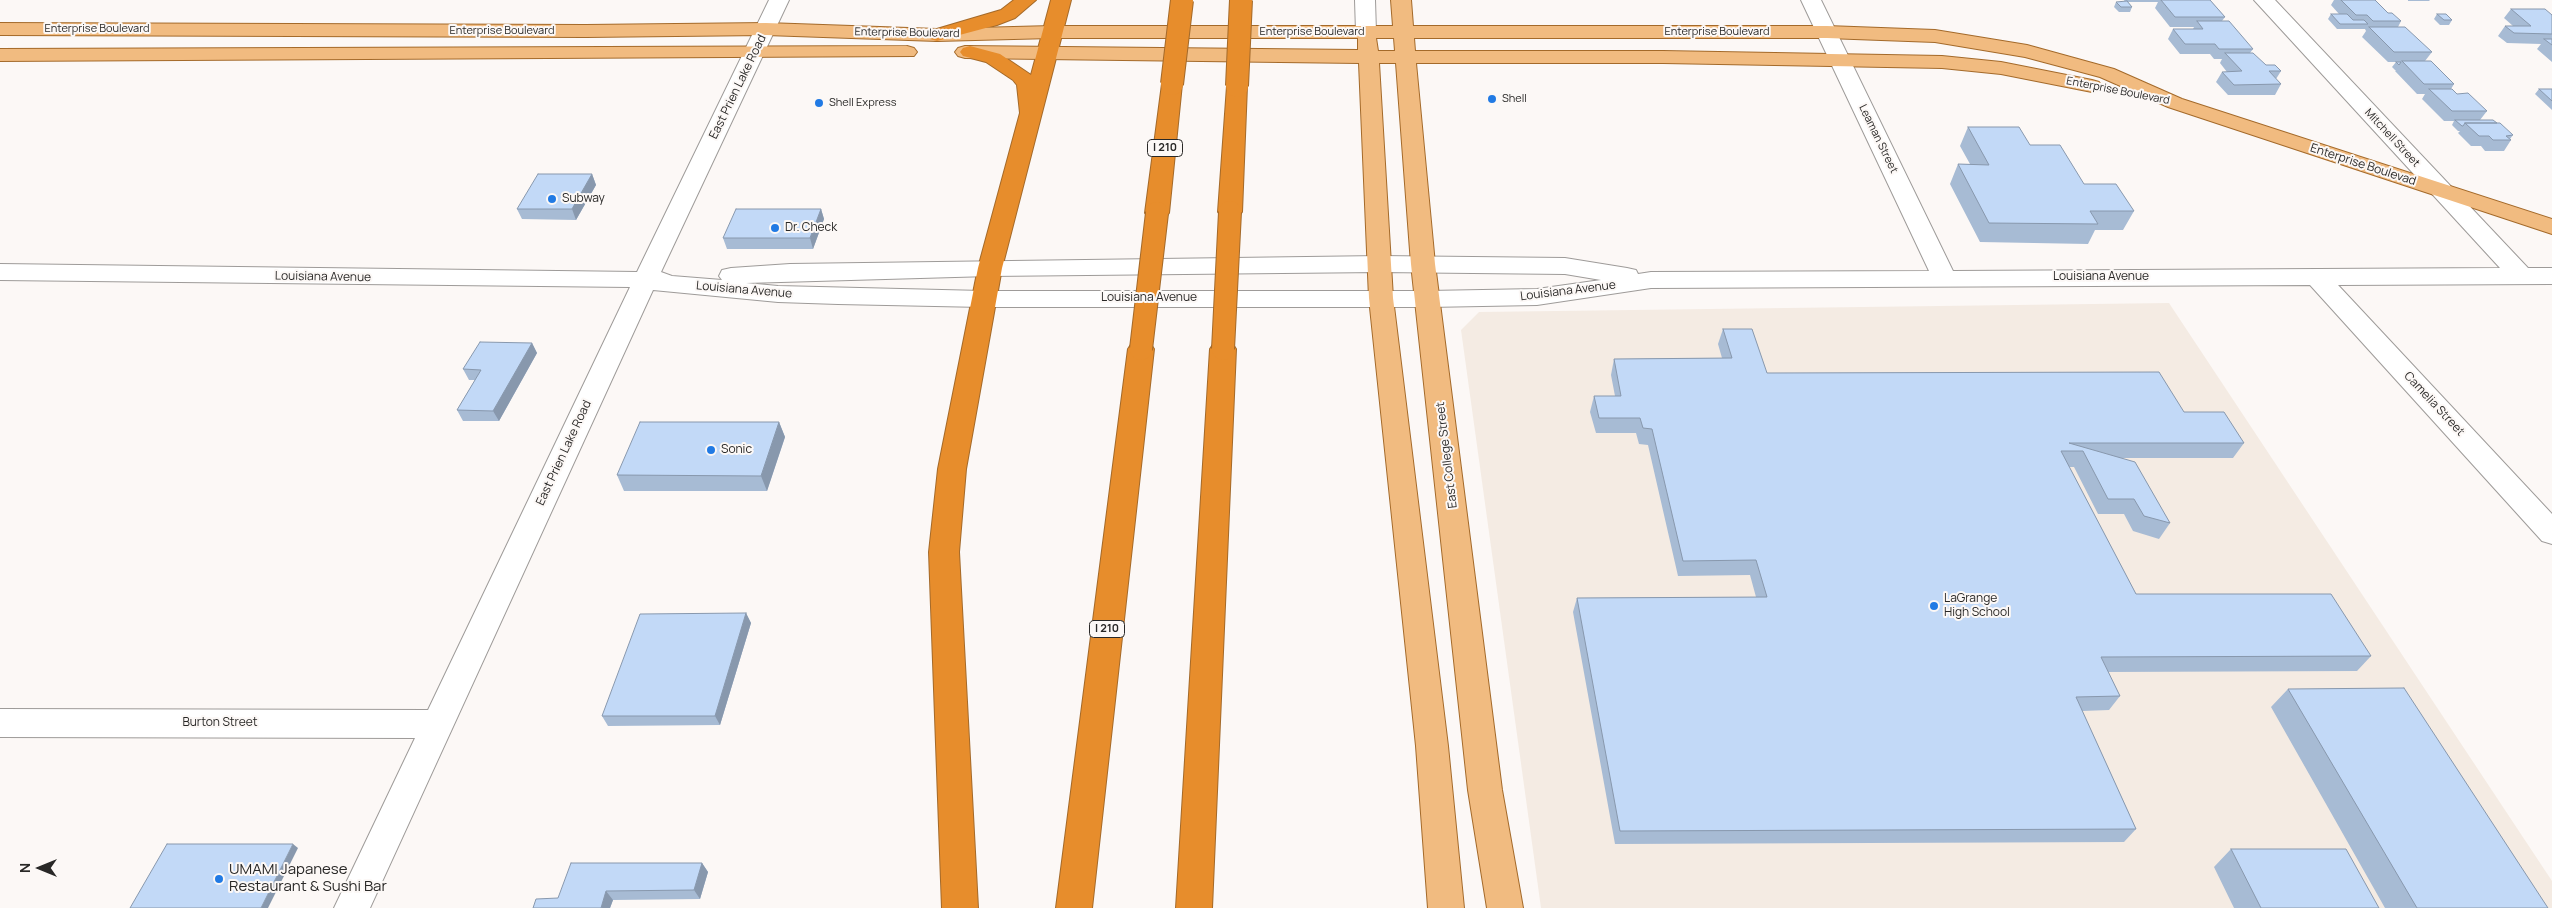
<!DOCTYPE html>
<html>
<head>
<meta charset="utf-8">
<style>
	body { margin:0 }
	#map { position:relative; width:2552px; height:908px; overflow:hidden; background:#fcf8f6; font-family:Manrope,sans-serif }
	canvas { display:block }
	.north { position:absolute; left:15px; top:843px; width:50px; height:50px; -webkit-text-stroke:4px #fcf8f6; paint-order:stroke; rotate:270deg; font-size:14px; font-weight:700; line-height:20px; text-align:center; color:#292827 }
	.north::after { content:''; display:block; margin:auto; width:18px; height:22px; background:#292827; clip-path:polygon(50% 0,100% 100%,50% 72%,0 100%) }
</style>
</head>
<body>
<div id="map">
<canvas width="2552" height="908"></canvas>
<div class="north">N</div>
</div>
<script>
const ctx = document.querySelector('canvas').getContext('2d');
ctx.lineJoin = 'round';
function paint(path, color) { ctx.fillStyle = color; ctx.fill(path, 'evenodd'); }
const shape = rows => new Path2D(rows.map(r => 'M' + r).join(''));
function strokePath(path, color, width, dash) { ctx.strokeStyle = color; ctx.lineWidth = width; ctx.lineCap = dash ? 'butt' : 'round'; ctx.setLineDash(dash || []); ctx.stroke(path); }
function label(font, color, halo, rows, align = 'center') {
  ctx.font = font + ' Manrope,sans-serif'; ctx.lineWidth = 4; ctx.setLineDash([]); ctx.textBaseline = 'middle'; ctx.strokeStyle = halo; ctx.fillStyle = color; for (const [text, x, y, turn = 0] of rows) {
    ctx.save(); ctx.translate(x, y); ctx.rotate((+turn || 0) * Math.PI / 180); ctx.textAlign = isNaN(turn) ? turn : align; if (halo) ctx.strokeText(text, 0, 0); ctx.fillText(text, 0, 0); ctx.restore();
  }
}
const built = shape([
	[2169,303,2552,881,2552,908,1541,908,1461,330,1479,312]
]);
const minor = shape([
	[769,0,789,0,661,272,672,276,722,280,719,276,722,270,731,268,790,264,1380,256,1565,258,1627,268,1636,270,1638,274,1651,272,1929,271,1801,0,1821,0,1953,271,2500,268,2254,0,2275,0,2528,268,2552,268,2552,284,2338,285,2552,514,2552,544,2542,541,2310,285,1651,288,1537,305,1428,307,983,307,838,304,778,302,653,290,370,908,334,908,415,738,0,737,0,709,428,710,630,287,0,280,0,264,637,272,769,0],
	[1380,272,1565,274,1601,280,1537,289,1428,291,983,291,778,286,746,283,990,276,1380,272],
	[1355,0,1375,0,1376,32,1373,36,1366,38,1359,36,1356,32,1355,0]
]);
const major = shape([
	[1391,0,1411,0,1413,26,1827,26,1935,30,2027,45,2114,69,2182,99,2552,219,2552,234,2168,107,2100,77,2025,57,1935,42,1827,38,1414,38,1415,51,1663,51,1942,56,2001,62,2092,80,2099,82,2102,86,2099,90,2092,92,2001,74,1942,68,1663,63,1416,63,1435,264,1502,790,1523,908,1487,908,1468,790,1411,264,1396,63,1379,63,1393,298,1448,746,1464,908,1428,908,1416,746,1369,298,1359,63,965,58,958,56,955,52,958,48,965,46,1358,50,1358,38,1052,38,937,41,766,35,586,37,0,35,0,23,586,25,766,23,937,29,1052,26,1393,26,1391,0],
	[1376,38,1394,38,1395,51,1378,51,1376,38],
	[907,46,914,48,917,52,914,56,0,61,0,49,907,46]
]);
const highway = shape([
	[1014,0,1036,0,1015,18,997,25,937,41,930,39,927,35,930,31,1001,10,1014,0],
	[1051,0,1071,0,1002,268,966,469,959,552,978,908,942,908,929,552,938,469,978,268,1020,113,1017,85,1013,80,986,62,963,56,960,52,963,48,970,46,1000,54,1031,75,1051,0],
	[1172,78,1179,80,1182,84,1169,213,1165,218,1157,220,1149,218,1145,213,1162,84,1165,80,1172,78],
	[1237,80,1244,82,1247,86,1242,212,1238,217,1230,219,1222,217,1218,212,1227,86,1230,82,1237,80],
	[1141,340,1150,343,1154,349,1092,908,1056,908,1128,349,1132,343,1141,340],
	[1223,340,1232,343,1236,349,1212,908,1176,908,1210,349,1214,343,1223,340]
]);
const highwayBridge = shape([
	[1172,84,1182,0],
	[1237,86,1241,0],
	[1141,349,1157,213],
	[1223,349,1230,212]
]);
const wall = shape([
	[2124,0,2210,0,2225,17,2222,21,2253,49,2250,53,2266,65,2281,71,2276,79,2281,84,2275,95,2228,95,2216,82,2222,72,2227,72,2220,63,2222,59,2214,59,2210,54,2180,54,2168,39,2173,29,2193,29,2194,27,2170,27,2155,8,2158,2,2128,2,2132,7,2130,12,2119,12,2114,7,2116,2,2125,2],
	[2334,0,2375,0,2388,13,2401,21,2398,27,2432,52,2425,61,2454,84,2451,89,2457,94,2487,111,2480,120,2497,123,2513,135,2510,139,2511,140,2504,151,2485,151,2481,146,2471,146,2458,133,2460,131,2458,131,2452,125,2454,121,2444,121,2422,99,2425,94,2417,94,2395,71,2396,71,2392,67,2396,62,2388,62,2362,37,2366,31,2365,29,2337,29,2328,19,2331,14,2339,14,2331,5],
	[2408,0,2430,0,2429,1,2408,1],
	[2511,9,2552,15,2552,62,2537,49,2541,44,2507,43,2498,36,2505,26,2513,26,2504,18],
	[2437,14,2452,20,2449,25,2440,25,2434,19],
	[2539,89,2552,89,2552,110,2535,94],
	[1968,127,2030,145,2084,184,2134,211,2123,230,2095,230,2088,244,1980,242,1950,184,1958,164,1970,164,1960,146],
	[592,174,596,185,576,220,522,219,517,209],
	[821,209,824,219,813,249,727,249,723,238],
	[1723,329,1767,373,2184,412,2244,443,2233,458,2121,458,2170,523,2159,539,2133,531,2124,514,2098,514,2074,467,2069,467,2136,594,2371,656,2357,671,2108,672,2120,696,2109,710,2082,711,2136,829,2124,842,1615,844,1573,612,1577,598,1756,597,1750,575,1678,576,1648,445,1639,444,1636,433,1596,433,1590,412,1594,396,1615,396,1611,375,1614,359,1722,358,1718,344],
	[532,343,537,353,499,421,463,421,457,410,475,380,469,380,463,369],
	[779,422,785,437,767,491,624,491,617,475],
	[746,613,751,623,720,725,608,726,602,716],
	[2288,689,2548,908,2385,908,2271,707],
	[2231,849,2379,908,2234,908,2214,867],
	[702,863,708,872,700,899,613,900,610,908,533,908,558,898]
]);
const shadedWall = shape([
	[592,174,596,185,576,220,572,209],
	[821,209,824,219,813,249,810,238],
	[532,343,537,353,499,421,493,411],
	[779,422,785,437,767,491,761,476],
	[746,613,751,623,720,725,715,716],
	[293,844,298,848,268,908,261,908],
	[702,863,708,872,700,899,694,890],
	[606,891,613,900,610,908,601,908]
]);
const building = shape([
	[2161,0,2210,0,2225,17,2175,17,2161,0],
	[2341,0,2375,0,2388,13,2392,13,2401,21,2373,21,2367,15,2356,15,2341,0],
	[2127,1,2132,7,2121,7,2116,2,2127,1],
	[2511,9,2545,9,2552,15,2552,34,2514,33,2505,26,2531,26,2511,9],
	[2331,14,2347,14,2353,20,2364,20,2368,24,2340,24,2331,14],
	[2437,14,2446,14,2452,20,2444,20,2437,14],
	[2197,21,2229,21,2253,49,2219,49,2215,44,2185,44,2173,29,2203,29,2197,21],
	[2369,27,2405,27,2432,52,2394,52,2369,27],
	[2544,39,2552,39,2552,45,2544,39],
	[2225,53,2253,53,2266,65,2275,65,2281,71,2269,71,2281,84,2234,85,2222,72,2242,71,2225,53],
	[2402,61,2431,61,2454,84,2424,84,2402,61],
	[2396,62,2401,62,2399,65,2396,62],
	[2429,89,2452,89,2457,94,2468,93,2487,111,2452,111,2429,89],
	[2539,89,2552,89,2552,101,2539,89],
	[2455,120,2493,120,2497,123,2465,123,2463,126,2462,126,2455,120],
	[2465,123,2500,123,2513,135,2506,136,2511,140,2493,140,2489,136,2479,136,2465,123],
	[1968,127,2019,127,2030,145,2060,145,2084,184,2116,184,2134,211,2090,211,2098,224,1989,223,1958,164,1989,165,1968,127],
	[538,174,592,174,572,209,517,209,538,174],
	[736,209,821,209,810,238,723,238,736,209],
	[1723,329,1752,329,1767,373,2159,372,2184,412,2224,412,2244,443,2069,443,2135,462,2170,523,2144,516,2134,499,2108,499,2083,451,2061,451,2136,594,2331,594,2371,656,2101,657,2120,696,2076,697,2136,829,1620,831,1577,598,1767,597,1756,560,1683,561,1652,429,1643,428,1640,418,1599,418,1594,396,1621,396,1614,359,1732,358,1723,329],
	[480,342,532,343,493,411,457,410,481,370,463,369,480,342],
	[640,422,779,422,761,476,617,475,640,422],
	[746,613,715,716,602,716,640,614,746,613],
	[2404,688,2548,908,2417,908,2288,689,2404,688],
	[167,844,293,844,261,908,130,908,167,844],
	[2231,849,2346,849,2379,908,2261,908,2231,849],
	[571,863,702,863,694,890,606,891,601,908,533,908,536,899,558,898,571,863]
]);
const markers = [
	[1492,99,5,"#217ae4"],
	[819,103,5,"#217ae4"],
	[552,199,5,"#217ae4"],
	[775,228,5,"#217ae4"],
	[711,450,5,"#217ae4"],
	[1934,606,5,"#217ae4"],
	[219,879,5,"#217ae4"]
];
const farStreetnames = [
	["Enterprise Boulevard",97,29],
	["Enterprise Boulevard",502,31],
	["Enterprise Boulevard",1312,32],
	["Enterprise Boulevard",1717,32],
	["Enterprise Boulevard",907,33,1],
	["Enterprise Boulevard",2118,91,11],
	["Mitchell Street",2392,138,47],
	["Leaman Street",1878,139,64]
];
const farPoinames = [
	["Shell",1502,99],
	["Shell Express",829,103]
];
const shields = [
	[1165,148,35],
	[1107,629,35]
];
const shieldNames = [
	["I 210",1165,148],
	["I 210",1107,629]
];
const streetNames = [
	["East Prien Lake Road",738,87,-64],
	["Enterprise Boulevad",2363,165,18],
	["Louisiana Avenue",323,277,1],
	["Louisiana Avenue",2101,277],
	["Louisiana Avenue",744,290,5],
	["Louisiana Avenue",1568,291,-7],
	["Louisiana Avenue",1149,298],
	["Camelia Street",2434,404,47],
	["East Prien Lake Road",564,453,-65],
	["East College Street",1447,455,-97],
	["Burton Street",220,723]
];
const poiNames = [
	["Subway",562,199],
	["Dr. Check",785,228],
	["Sonic",721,450],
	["LaGrange",1944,599],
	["High School",1944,613]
];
const nearPoinames = [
	["UMAMI Japanese",229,870],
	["Restaurant & Sushi Bar",229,887]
];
paint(built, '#f4ebe3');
strokePath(minor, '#9e9b99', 2);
strokePath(major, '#a46a2a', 2);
strokePath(highway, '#a46a2a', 2);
paint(minor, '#fff');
paint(major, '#f1bb80');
paint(highway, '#e78d2c');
strokePath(highwayBridge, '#a46a2a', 24, []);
strokePath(highwayBridge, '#e78d2c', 22);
paint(wall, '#a7bbd4');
paint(shadedWall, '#8898ad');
paint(building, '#c2d9f7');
strokePath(building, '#8898ad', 1);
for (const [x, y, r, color] of markers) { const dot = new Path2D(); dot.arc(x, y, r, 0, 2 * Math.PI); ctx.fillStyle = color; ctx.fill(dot); strokePath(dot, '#fcf8f6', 2); }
label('11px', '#292827', '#fcf8f6', farStreetnames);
label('11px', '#292827', '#fcf8f6', farPoinames, 'left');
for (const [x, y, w] of shields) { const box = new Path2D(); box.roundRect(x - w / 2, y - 8.5, w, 17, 4); ctx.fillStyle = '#fcf8f6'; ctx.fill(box); strokePath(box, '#292827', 1); }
label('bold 11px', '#292827', null, shieldNames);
label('12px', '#292827', '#fcf8f6', streetNames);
label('12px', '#292827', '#fcf8f6', poiNames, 'left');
label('15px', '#292827', '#fcf8f6', nearPoinames, 'left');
</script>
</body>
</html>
